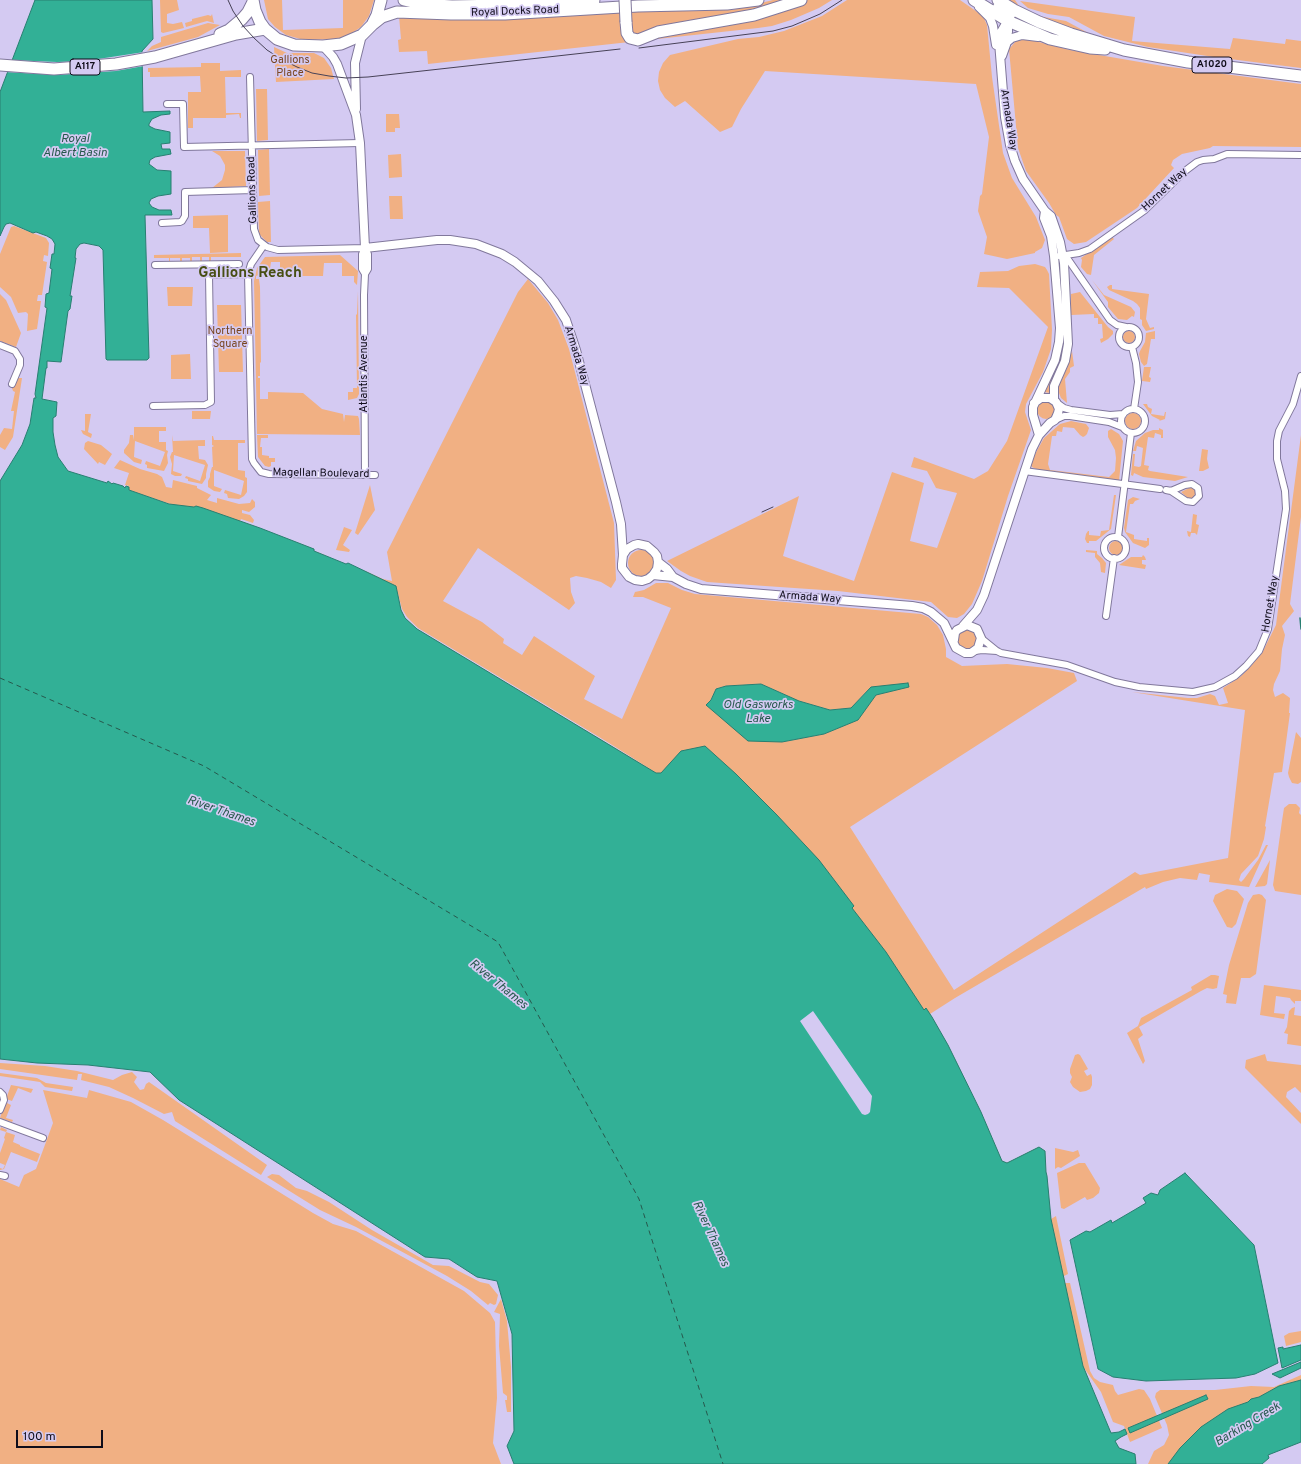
<!DOCTYPE html>
<html>
<head>
<meta charset="utf-8">
<style>
	body { margin:0 }
	#map { position:relative; width:1301px; height:1464px; overflow:hidden; background:#d4caf2; font-family:Overpass,sans-serif }
	canvas { display:block }
	.scale { position:absolute; left:16px; top:1430px; width:87px; height:18px; box-sizing:border-box; border:2px solid #100d1a; border-top:0; padding-left:5px; font-size:12px; line-height:14px; white-space:nowrap; color:#100d1a; -webkit-text-stroke:3px #d4caf2; paint-order:stroke }
</style>
</head>
<body>
<div id="map">
<canvas width="1301" height="1464"></canvas>
<div class="scale">100 m</div>
</div>
<script>
const ctx = document.querySelector('canvas').getContext('2d');
ctx.lineJoin = 'round';
function paint(path, color) { ctx.fillStyle = color; ctx.fill(path, 'evenodd'); }
const shape = rows => new Path2D(rows.map(r => 'M' + r).join(''));
function strokePath(path, color, width, dash) { ctx.strokeStyle = color; ctx.lineWidth = width; ctx.lineCap = dash ? 'butt' : 'round'; ctx.setLineDash(dash || []); ctx.stroke(path); }
function label(font, color, halo, rows, align = 'center') {
  ctx.font = font + ' Overpass,sans-serif'; ctx.lineWidth = 3.5; ctx.setLineDash([]); ctx.textBaseline = 'middle'; ctx.strokeStyle = halo; ctx.fillStyle = color; for (const [text, x, y, turn = 0] of rows) {
    ctx.save(); ctx.translate(x, y); ctx.rotate((+turn || 0) * Math.PI / 180); ctx.textAlign = isNaN(turn) ? turn : align; if (halo) ctx.strokeText(text, 0, 0); ctx.fillText(text, 0, 0); ctx.restore();
  }
}
const green = shape([
	[160,0,177,0,179,10,167,14,167,23,173,24,182,22,184,28,163,33,161,32],
	[264,0,282,0,283,30,343,28,343,0,374,0,369,16,361,27,352,33,338,39,304,40,286,35,275,27,268,19],
	[773,0,832,0,819,8,791,20,772,26,758,28,428,64,427,51,399,52,398,40,401,39,399,16,474,20,655,11,732,10],
	[847,0,960,0,983,16,987,25,992,77,1003,153,1012,178,1036,217,1045,240,1042,248,1035,252,1035,253,1007,259,984,254,987,237,978,211,980,196,982,194,989,137,976,84,765,71,741,109,732,127,720,132,685,101,675,107,665,98,660,90,658,81,659,72,663,63,670,55,738,39,759,37,784,31,822,16],
	[1005,0,1015,0,1021,9,1033,15,1066,21,1092,35,1103,38,1102,40,1082,34,1049,23,1031,15],
	[1020,1,1135,17,1132,41,1230,49,1233,38,1285,44,1286,39,1301,41,1301,68,1214,57,1148,47,1104,36,1069,17,1048,14,1028,8],
	[212,14,214,23,207,21,186,27,185,23,192,21,192,19,208,15,211,16],
	[208,23,220,25,198,37,147,51,152,46,161,42,161,37],
	[1027,39,1070,50,1163,66,1301,84,1301,147,1213,146,1210,148,1182,154,1173,160,1171,165,1174,168,1137,208,1086,242,1074,244,1067,239,1059,217,1056,215,1049,203,1026,171,1018,148,1009,49,1016,41],
	[274,47,287,53,314,53,324,58,331,68,334,79,276,82],
	[201,63,220,63,220,71,241,70,241,77,225,77,226,113,241,113,241,118,240,118,239,114,226,115,226,118,193,118,193,128,188,128,188,92,201,92,200,76,150,77,150,72,148,72,148,68,201,67],
	[256,89,267,89,268,140,257,141],
	[386,114,399,114,400,128,395,128,395,132,386,132],
	[269,149,270,195,259,196,258,150],
	[212,151,245,151,246,186,212,188,222,180,225,170,225,165,220,156],
	[401,154,402,177,389,178,388,155],
	[389,196,402,196,403,219,390,219],
	[270,201,271,242,267,242,259,234,258,202],
	[228,215,228,252,210,253,209,228,193,228,193,216],
	[14,226,46,238,49,243,48,256,44,255,43,261,47,262,42,295,38,295,37,301,41,301,37,329,27,331,28,314,26,312,18,313,11,297,0,287,0,254,11,227],
	[1112,237,1114,239,1094,255,1091,275,1087,274,1081,267,1082,260,1081,258],
	[241,253,241,257,211,257,211,263,209,263,209,257,202,257,202,263,200,263,200,257,192,257,192,262,190,263,190,258,182,258,182,263,180,263,180,258,170,258,170,263,169,263,169,258,154,258,154,255],
	[340,255,358,271,357,285,354,282,354,276,342,276,342,263,324,263,323,276,288,276,288,272,284,272,284,270,280,269,280,262,271,262,270,269,262,269,259,271,259,275,256,276,256,279,259,279,260,287,261,362,260,363,260,376,258,376,258,378,260,378,260,399,268,399,268,392,303,393,322,409,343,414,344,422,345,415,358,416,359,419,360,435,257,434,254,281,257,268,265,257],
	[1035,264,1045,267,1047,270,1049,274,1052,330,1051,349,1043,372,1026,404,1025,412,1031,430,1008,496,982,581,972,604,964,614,957,618,948,617,931,602,838,591,707,582,690,576,681,571,667,561,799,496,783,556,854,581,892,472,924,483,910,541,937,548,957,493,936,488,927,471,911,467,914,457,974,479,988,471,1007,441,1048,327,1009,288,977,287,980,272,1008,271,1019,266],
	[528,279,548,303,558,320,569,349,614,523,616,580,611,588,601,582,587,578,576,576,570,578,571,592,575,603,569,610,478,548,443,601,482,622,504,639,503,643,522,655,534,636,595,676,584,699,622,719,671,608,643,597,633,597,635,592,644,590,656,583,668,583,682,590,695,594,921,614,928,617,937,625,943,635,946,649,946,657,962,666,1007,664,1047,668,1074,673,1077,681,850,827,954,990,1135,872,1140,875,1228,858,1245,710,1132,692,1188,698,1197,698,1210,694,1215,696,1219,705,1228,703,1223,688,1240,677,1250,667,1262,653,1276,625,1301,435,1301,517,1290,604,1294,611,1282,626,1285,635,1282,649,1280,671,1274,684,1273,690,1275,697,1283,693,1290,698,1289,713,1290,713,1282,772,1274,773,1265,826,1266,827,1264,839,1258,856,1241,874,1239,880,1241,882,1244,879,1258,860,1266,845,1268,845,1249,887,1209,882,1210,875,1199,873,1197,880,1180,878,1163,882,1146,889,1145,887,955,998,930,1014,948,1045,981,1112,1002,1161,1007,1163,1039,1147,1045,1151,1046,1172,1047,1176,1051,1219,1056,1216,1068,1274,1064,1276,1065,1283,1070,1283,1090,1371,1094,1378,1100,1382,1113,1385,1115,1391,1118,1395,1139,1389,1144,1390,1150,1399,1162,1428,1130,1442,1124,1426,1113,1422,1101,1392,1084,1368,1112,1437,1119,1448,1135,1454,1136,1464,1089,1464,365,571,383,579,392,581,387,552,518,292],
	[397,590,402,609,407,617,418,628,609,743,655,772,417,629,405,618,401,610],
	[761,684,799,701,830,710,851,708,871,687,908,687,876,695,857,720,824,734,782,742,706,705,711,700,716,689,726,686],
	[1059,280,1062,280,1066,333,1061,362,1050,385,1050,393,1044,392,1058,362],
	[1092,280,1104,295,1131,307,1135,312,1134,317,1132,316,1127,320,1118,319,1108,307,1108,302],
	[1110,285,1112,285,1112,289,1149,294,1146,319,1150,328,1154,327,1154,329,1146,331,1142,325,1142,320,1140,319,1140,308,1137,304,1133,301,1109,290,1107,287],
	[167,287,193,287,192,306,168,306],
	[358,291,359,394,357,398,348,400,348,392,353,392,353,388,357,388,356,315,357,314],
	[1080,292,1108,327,1113,331,1113,334,1108,339,1101,343,1100,339,1103,338,1102,324,1098,324,1098,318,1094,318,1094,314,1071,315,1071,294],
	[0,294,6,300,21,333,16,347,0,341],
	[217,305,241,305,243,372,219,372],
	[1155,331,1155,339,1151,339,1147,364,1144,366,1141,362,1139,354,1140,351,1145,342,1146,333],
	'1123 337a6 6 0 1 1 12 0a6 6 0 1 1-12 0Z',
	[1072,351,1074,366,1070,368,1070,372,1065,379,1067,403,1061,398,1059,393,1058,388,1067,368],
	[190,354,191,379,171,379,171,355],
	[1144,367,1151,367,1149,377,1151,378,1150,382,1142,381],
	[17,378,22,378,13,437,5,450,0,447,0,435,4,428,12,429,14,411,11,411,15,392,13,391,12,388],
	'1037 410a9 9 0 1 1 18 0a9 9 0 1 1-18 0Z',
	[1143,404,1147,404,1148,407,1152,409,1151,414,1164,416,1165,412,1166,412,1165,419,1159,421,1160,420,1152,416],
	[192,411,211,411,210,419,192,419],
	'1125 421a8 8 0 1 1 16 0a8 8 0 1 1-16 0Z',
	[85,414,91,414,88,432,92,434,91,438,83,434,81,430,85,431],
	[1071,421,1086,424,1089,428,1087,434,1085,436,1083,437,1080,435,1074,428,1063,427,1062,432,1057,431,1056,436,1052,436,1048,464,1050,470,1109,477,1115,471,1116,458,1115,450,1108,437,1108,431,1111,429,1119,434,1123,441,1119,481,1038,470,1032,467,1030,464,1034,456,1044,438,1060,424],
	[134,427,166,427,166,431,159,431,159,442,166,442,166,450,168,451,167,455,168,463,164,471,147,468,147,465,145,464,146,461,160,466,165,452,135,441,134,457,142,460,141,464,134,462,124,453,124,450,129,443,130,435,133,435,134,440],
	[1159,428,1163,430,1163,438,1161,438,1161,435,1155,433,1154,438,1148,437,1144,465,1149,466,1148,470,1150,471,1188,477,1175,481,1143,477,1134,473,1133,476,1131,475,1133,454,1135,454,1134,466,1139,467,1141,466,1143,448,1137,446,1136,451,1133,451,1136,441,1145,433,1153,430,1159,430],
	[172,435,173,441,205,440,205,446,198,446,199,459,205,460,208,465,206,474,206,478,202,484,188,481,188,479,185,478,186,476,200,481,205,465,174,455,173,471,182,474,181,476,175,476,171,474,172,464,170,457,172,452,173,452],
	[257,435,268,435,268,438,261,438,260,447,262,447,262,455,269,456,269,458,275,458,275,462,271,462,271,466,269,467,265,466,258,457],
	[212,436,213,436,214,440,245,440,245,443,238,443,238,470,245,471,245,477,247,478,247,492,244,496,239,499,228,498,227,494,224,493,225,490,241,495,244,481,214,470,214,486,222,489,220,492,214,491,208,487,208,481,210,477,210,474,212,467,213,467,212,447,214,446,212,445],
	[88,441,101,445,112,454,105,465,99,462,98,464,84,449,85,443],
	[1202,449,1208,450,1207,459,1209,468,1203,471,1199,471],
	[120,460,140,469,157,474,162,477,166,487,172,488,173,480,197,486,197,488,211,495,207,500,217,503,217,498,239,504,250,503,252,499,255,502,255,507,249,512,242,510,242,513,250,515,254,520,253,523,241,519,240,521,314,549,314,551,331,557,128,490,129,486,125,485,129,473,114,468],
	[370,485,375,510,358,535,355,533],
	[1191,487,1194,489,1196,492,1193,498,1189,499,1181,492],
	[1114,495,1116,495,1111,529,1096,541,1089,541,1089,543,1087,543,1085,539,1086,534,1088,531,1089,531,1089,535,1100,536,1101,531,1109,530],
	[1133,497,1140,499,1135,501,1133,504,1130,504,1126,532,1134,535,1134,539,1147,541,1147,538,1149,538,1149,545,1145,548,1133,543,1125,532,1124,528,1128,500],
	[1193,514,1197,515,1196,524,1199,525,1197,535,1195,533,1191,533,1190,537,1188,536,1187,531,1191,532],
	[344,527,352,530,343,545,350,550,349,552,336,550],
	'1109 548a7 7 0 1 1 14 0a7 7 0 1 1-14 0Z',
	[1086,550,1097,551,1097,554,1102,558,1106,563,1105,573,1101,572,1100,563,1095,557,1095,553,1086,552],
	'628 563a13 13 0 1 1 26 0a13 13 0 1 1-26 0Z',
	[1143,555,1145,557,1146,560,1142,560,1142,564,1146,565,1145,569,1119,565,1131,557,1142,557],
	'957 639a10 10 0 1 1 20 0a10 10 0 1 1-20 0Z',
	[1296,732,1301,738,1301,782,1298,784,1292,783,1289,777,1288,773],
	[1289,804,1296,804,1300,808,1299,813,1301,815,1301,895,1275,891,1273,885,1282,821,1284,808],
	[1270,860,1267,884,1265,886,1255,887],
	[1227,889,1237,891,1244,899,1236,924,1232,928,1227,927,1213,901,1215,895],
	[1259,894,1262,895,1266,900,1256,974,1250,978,1241,978,1236,1004,1226,1003,1227,995,1223,994,1229,965,1248,903,1253,895],
	[1211,975,1215,975,1219,976,1217,988,1213,989,1207,988,1201,991,1139,1027,1143,1035,1138,1039,1145,1061,1143,1064,1127,1033,1138,1026,1141,1018,1192,990,1191,987],
	[1264,985,1301,990,1301,1001,1295,1001,1295,1004,1291,1000,1290,998,1276,996,1274,1013,1285,1014,1284,1019,1260,1015],
	[1295,1007,1294,1015,1301,1016,1301,1046,1287,1044,1288,1034,1284,1033,1287,1027,1289,1011,1292,1008],
	[1078,1054,1080,1055,1088,1069,1084,1071,1087,1076,1091,1074,1092,1077,1092,1085,1090,1089,1086,1091,1080,1092,1073,1087,1070,1082,1072,1077,1070,1073,1070,1069,1075,1055],
	[1265,1054,1267,1061,1301,1065,1301,1093,1295,1087,1287,1092,1286,1097,1301,1113,1301,1124,1245,1068,1246,1060],
	[0,1063,45,1066,77,1071,113,1080,122,1075,132,1072,137,1077,134,1082,140,1090,144,1089,146,1084,149,1082,267,1165,261,1175,175,1121,172,1112,164,1114,133,1098,109,1087,81,1080,82,1074,78,1074,77,1080,0,1069],
	[0,1073,37,1078,46,1083,73,1087,72,1091,45,1087,40,1082,0,1076],
	[11,1085,33,1089,31,1093,18,1088,12,1101,6,1099],
	[43,1090,87,1098,89,1090,131,1102,163,1120,313,1213,333,1224,356,1231,464,1291,490,1313,495,1322,497,1398,493,1443,501,1464,0,1464,0,1179,19,1187,24,1175,36,1169,53,1123],
	[5,1102,11,1105,6,1118,13,1120,12,1122,0,1118],
	[1,1127,7,1130,6,1132,15,1135,13,1142,20,1145,20,1146,40,1154,37,1162,11,1152,4,1169,0,1170,0,1168,3,1169,5,1165,0,1163,0,1153,5,1139,4,1138,6,1132,0,1130],
	[1055,1148,1073,1152,1078,1150,1080,1156,1061,1168,1058,1167,1055,1169],
	[1079,1163,1085,1163,1100,1188,1099,1193,1093,1198,1087,1200,1085,1197,1064,1209,1061,1208,1057,1173],
	[272,1174,279,1175,296,1188,307,1191,329,1202,372,1230,433,1265,449,1266,480,1282,489,1284,498,1295,496,1304,494,1305,490,1303,488,1305,471,1291,447,1276,356,1227,320,1210,267,1177],
	[501,1299,507,1321,511,1367,511,1412,507,1412,505,1400,507,1400,507,1396,503,1393,499,1346,500,1314,494,1312],
	[1301,1331,1301,1342,1286,1346,1284,1336,1289,1333],
	[1301,1375,1301,1384,1177,1464,1148,1464,1154,1451,1164,1445,1169,1435,1167,1425,1155,1397,1156,1393,1160,1390,1215,1390,1251,1386,1274,1387]
]);
const water = shape([
	[35,0,152,0,153,39,142,51,143,112,170,111,170,114,161,115,152,119,149,124,149,126,155,129,170,132,170,143,161,144,162,149,170,149,171,154,155,157,150,160,149,164,157,170,171,171,171,194,158,196,151,199,149,203,152,207,159,210,171,210,172,215,145,215,149,358,147,360,107,360,106,359,103,250,99,246,84,243,80,244,76,249,75,258,76,258,70,296,72,296,70,309,68,311,61,362,47,361,47,368,46,368,42,399,57,402,56,416,53,418,53,432,55,445,58,457,68,471,107,483,108,481,112,484,113,483,123,486,125,488,126,486,129,487,129,490,169,504,194,507,196,506,203,508,260,528,314,549,314,551,346,564,348,563,396,586,401,610,405,618,417,629,656,773,661,773,681,751,705,746,736,774,776,814,819,860,854,906,852,908,886,952,924,1010,926,1008,932,1017,948,1045,981,1112,1002,1161,1007,1163,1039,1147,1045,1151,1046,1172,1047,1176,1051,1219,1083,1366,1111,1433,1119,1432,1125,1429,1127,1434,1121,1437,1115,1441,1119,1448,1135,1454,1136,1464,514,1464,507,1446,514,1431,512,1334,497,1281,477,1277,449,1259,425,1257,179,1100,150,1072,88,1065,37,1063,0,1059,0,481,22,445,30,424,34,398,36,398,35,394,47,308,45,307,46,294,49,293,52,269,50,268,52,254,54,254,55,244,52,239,47,236,36,232,33,233,10,223,6,224,4,227,0,236,0,92,35,0],
	[908,683,909,687,876,695,858,720,824,734,782,742,748,741,706,705,711,700,716,689,726,686,761,684,799,701,830,710,851,708,871,687,908,683],
	[1185,1173,1254,1245,1278,1363,1255,1374,1236,1378,1146,1381,1113,1377,1098,1369,1070,1240,1086,1231,1090,1232,1111,1220,1112,1223,1136,1209,1146,1203,1143,1198,1151,1193,1158,1195,1160,1190,1185,1173],
	[1301,1345,1301,1360,1282,1368,1278,1348,1283,1347,1283,1349,1301,1345],
	[1301,1362,1301,1368,1280,1378,1272,1374,1301,1362],
	[1301,1380,1301,1442,1268,1455,1269,1458,1262,1464,1168,1464,1180,1448,1201,1427,1228,1409,1248,1402,1251,1399,1259,1397,1279,1386,1301,1380],
	[1206,1395,1208,1399,1130,1433,1128,1428,1206,1395]
]);
const pier = shape([
	[144,52,144,66,116,71,57,75,5,72,10,60,57,62,85,61],
	[813,1011,872,1096,870,1112,868,1114,865,1115,862,1114,800,1021]
]);
const stream = shape([
	[1300,618,1301,629]
]);
const ferry = shape([
	[0,678,204,766,498,942,639,1199,723,1464]
]);
const street = shape([
	[250,77,254,229,258,240,267,247,278,250,365,248],
	[167,104,183,104,184,147,360,143],
	[162,223,180,222,182,221,185,216,185,192,253,190],
	[264,245,251,264,248,274,252,459,254,463,261,472,269,474,375,475],
	[365,248,368,254,368,269,365,274,364,295,365,475],
	[365,248,362,254,362,269,365,274],
	[1065,255,1110,320,1117,325,1126,327],
	[1059,256,1079,253,1090,249,1145,210,1185,171,1197,162,1203,160,1214,159,1227,154,1301,155],
	[155,265,239,264],
	'1119 337a10 10 0 1 1 20 0a10 10 0 1 1-20 0Z',
	[0,345,15,351,20,359,20,365,12,384],
	[1132,347,1136,363,1138,382,1134,409],
	[1057,403,1064,408,1071,410,1110,415,1123,414],
	[153,406,205,405,211,402,209,275,248,274],
	'1121 421a12 12 0 1 1 24 0a12 12 0 1 1-24 0Z',
	[1055,420,1064,416,1070,416,1109,422,1122,427],
	[1024,471,1160,489],
	[1166,490,1171,491,1185,485,1192,484,1198,488,1199,496,1193,502,1186,501,1171,491],
	[1118,537,1131,433],
	'1104 548a11 11 0 1 1 22 0a11 11 0 1 1-22 0Z',
	[1106,616,1114,558],
	[981,638,997,651,1001,653,1067,665,1115,682,1139,687,1193,692,1215,687,1235,676,1246,666,1259,651,1268,629,1286,509,1285,491,1277,459,1277,441,1279,431,1293,404,1301,376],
	[975,651,982,650,997,651],
	[0,1092,3,1095,4,1100,0,1110],
	[0,1122,43,1138],
	[0,1175,5,1176]
]);
const secondary = shape([
	[979,7,990,18,993,26,996,45],
	[997,7,1008,13,1008,32,1005,43],
	[1014,10,1001,32,999,42,1005,117,1010,145,1015,161,1023,179,1045,211,1051,216,1060,242,1064,263,1068,344,1065,361,1054,386,1054,400],
	[323,46,333,57,337,64,356,115,360,143,365,248,437,240,450,240,476,244,502,254,515,262,538,281,554,301,566,320,576,350,616,502,621,524,623,555,622,564,622,568,629,577,635,580,642,581,648,579,653,575,657,569,658,562,657,556,654,552,647,546,638,544,634,545,627,549,623,555],
	[1002,56,1007,42,1012,38,1022,35,1038,37],
	[356,109,355,63,362,35],
	[1039,435,1033,415,1033,407,1055,360,1059,342,1060,328,1054,256,1051,236,1044,218,1045,211],
	[658,562,667,569,673,577,686,584,701,589,912,606,923,608,931,612,944,623,956,648,965,653,971,653,978,648,981,638,977,629,967,625,957,630,955,633,954,640],
	[653,575,673,577],
	[963,626,977,610,984,595,1032,449,1039,435,1050,423,1055,420,1058,413,1059,409,1056,402,1050,398,1041,398,1034,403]
]);
const highway = shape([
	[253,0,255,10,260,22,265,29,277,39,294,45,323,46,341,44,362,35,372,25,377,15,381,0],
	[404,0,421,4,452,6,504,5,594,0],
	[974,0,1008,21,1050,39,1090,48,1105,49],
	[998,0,1014,10,1039,22,1071,34,1124,50,1188,62,1301,76],
	[626,22,627,33,630,38,638,40,658,32,754,15,801,0],
	[372,25,382,17,397,12,451,14,505,14,638,6,727,4,758,0],
	[220,34,229,30,242,19,248,12,253,2],
	[0,65,54,69,116,64,155,57,236,34,265,29]
]);
const tram = shape([
	[228,0,233,11,243,26,254,38,267,50,281,59,297,67,312,73,329,76,346,78,368,77,620,49],
	[639,48,773,31,792,26,820,14,842,0],
	[762,512,773,507]
]);
const highwayBridge = shape([
	[625,0,626,22]
]);
const shields = [
	[1212,65,40],
	[85,67,30]
];
const shieldNames = [
	["A1020",1212,65],
	["A117",85,67]
];
const streetNames = [
	["Royal Docks Road",515,12,-2],
	["Armada Way",1008,120,81],
	["Gallions Road",253,190,-92],
	["Hornet Way",1165,190,-43],
	["Armada Way",576,356,73],
	["Atlantis Avenue",365,374,-90],
	["Magellan Boulevard",321,474,1],
	["Armada Way",810,598,4],
	["Hornet Way",1271,604,-80]
];
const parkNames = [
	["Gallions",290,61],
	["Place",290,74],
	["Northern",230,332],
	["Square",230,345]
];
const waterNames = [
	["Royal",75,140],
	["Albert Basin",75,154],
	["Old Gasworks",758,706],
	["Lake",758,720],
	["River Thames",221,812,19],
	["River Thames",498,985,39],
	["River Thames",710,1234,65],
	["Barking Creek",1248,1425,-31]
];
const districtNames = [
	["Gallions Reach",250,274]
];
paint(green, '#f1b083');
paint(water, '#32b096');
strokePath(water, '#287f71', 1);
paint(pier, '#d4caf2');
strokePath(stream, '#287f71', 1.5);
strokePath(ferry, '#26584c', 1, [5, 4]);
strokePath(street, '#81789c', 8);
strokePath(secondary, '#81789c', 10);
strokePath(highway, '#81789c', 13);
strokePath(street, '#fff', 6);
strokePath(secondary, '#fff', 8);
strokePath(highway, '#fff', 11);
strokePath(tram, '#474257', 1);
strokePath(highwayBridge, '#81789c', 13, []);
strokePath(highwayBridge, '#fff', 11);
for (const [x, y, w] of shields) { const box = new Path2D(); box.roundRect(x - w / 2, y - 8, w, 16, 3); ctx.fillStyle = '#d4caf2'; ctx.fill(box); strokePath(box, '#100d1a', 1); }
label('bold 10px', '#100d1a', null, shieldNames);
label('11px', '#100d1a', '#d4caf2', streetNames);
label('11px', '#794620', '#d4caf2', parkNames);
label('italic 12px', '#26584c', '#d4caf2', waterNames);
label('bold 15px', '#474e13', '#d4caf2', districtNames);
</script>
</body>
</html>
